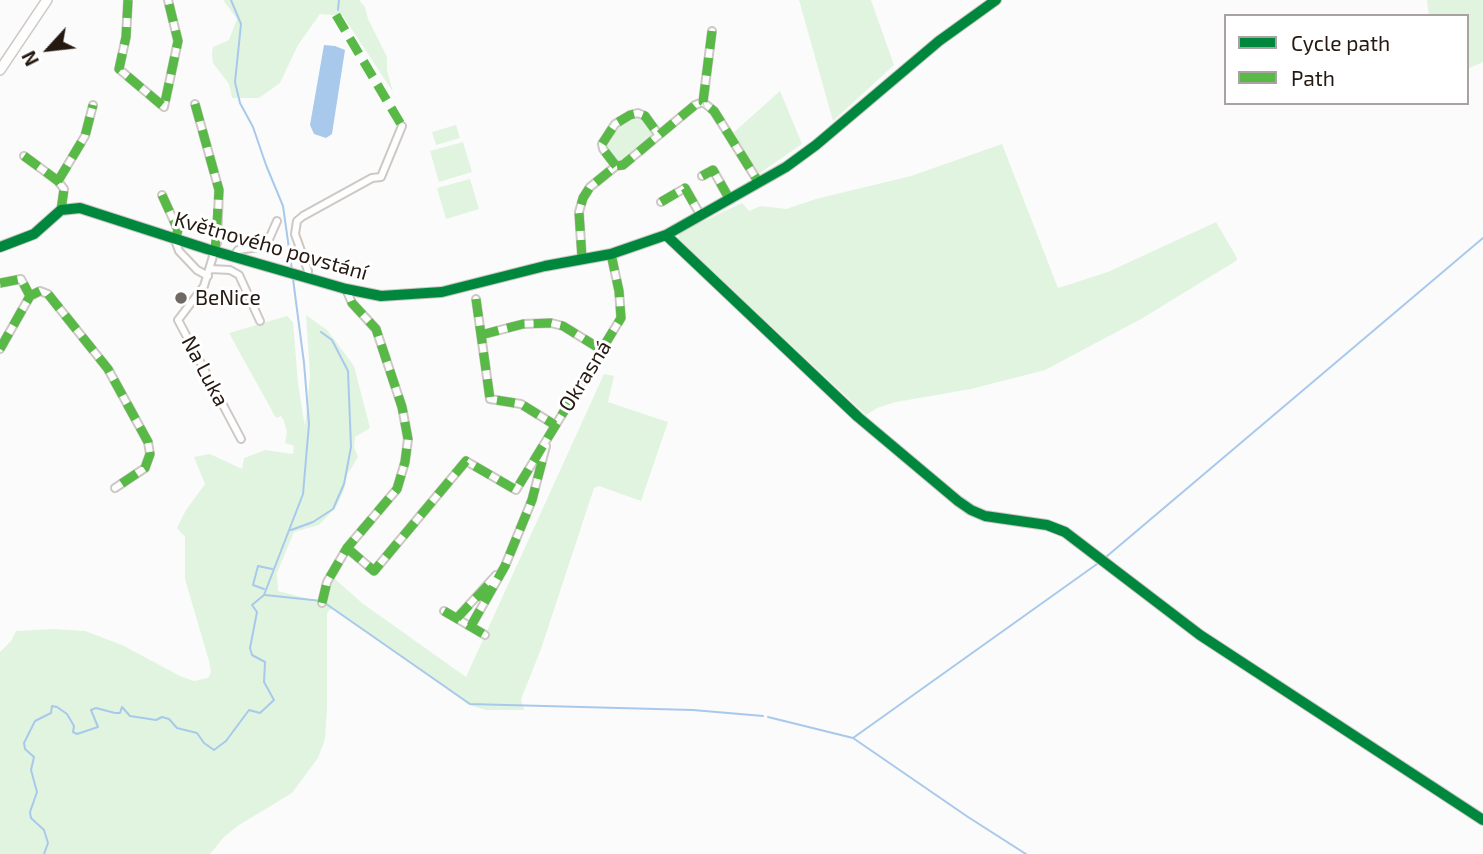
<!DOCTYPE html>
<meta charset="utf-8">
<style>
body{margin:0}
#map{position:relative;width:1483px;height:854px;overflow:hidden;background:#fbfbfb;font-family:"Exo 2",sans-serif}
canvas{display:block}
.legend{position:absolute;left:1224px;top:14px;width:245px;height:91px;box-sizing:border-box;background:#fff;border:2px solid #a8a3a0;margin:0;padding:9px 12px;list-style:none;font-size:21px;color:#251911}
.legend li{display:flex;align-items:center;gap:14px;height:35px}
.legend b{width:35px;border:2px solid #a8a3a0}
.north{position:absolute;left:14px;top:14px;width:70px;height:70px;-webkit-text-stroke:5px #fff;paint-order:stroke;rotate:243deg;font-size:19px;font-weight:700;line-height:28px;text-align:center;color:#251911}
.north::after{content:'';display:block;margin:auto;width:24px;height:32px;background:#251911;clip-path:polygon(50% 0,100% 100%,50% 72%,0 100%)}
</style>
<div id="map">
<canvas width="1483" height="854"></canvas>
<ul class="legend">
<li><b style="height:9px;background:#00873e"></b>Cycle path</li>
<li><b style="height:9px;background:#58b947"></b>Path</li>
</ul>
<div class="north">N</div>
</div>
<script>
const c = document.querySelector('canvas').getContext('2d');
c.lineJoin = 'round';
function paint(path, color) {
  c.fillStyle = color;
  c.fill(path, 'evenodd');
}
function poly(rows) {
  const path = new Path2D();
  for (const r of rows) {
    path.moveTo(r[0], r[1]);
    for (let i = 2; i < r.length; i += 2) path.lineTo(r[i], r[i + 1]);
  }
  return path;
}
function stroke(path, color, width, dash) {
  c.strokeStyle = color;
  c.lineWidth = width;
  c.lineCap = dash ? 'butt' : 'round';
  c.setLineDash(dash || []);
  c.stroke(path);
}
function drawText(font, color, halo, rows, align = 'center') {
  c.font = font + ' "Exo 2",sans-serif';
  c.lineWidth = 6;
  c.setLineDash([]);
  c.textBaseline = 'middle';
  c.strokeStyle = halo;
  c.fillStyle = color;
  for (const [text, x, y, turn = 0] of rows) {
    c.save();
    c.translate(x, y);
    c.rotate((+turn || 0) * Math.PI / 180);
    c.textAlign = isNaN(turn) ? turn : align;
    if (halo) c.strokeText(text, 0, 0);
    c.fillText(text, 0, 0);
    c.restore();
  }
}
const green = poly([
 [223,0,359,0,365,7,368,19,387,57,387,70,393,92,343,16,320,14,298,45,280,83,259,98,232,98,229,84,213,63,212,53,213,47,229,40,237,19],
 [799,0,871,0,894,65,833,121],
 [1427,0,1483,0,1483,62,1467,69,1467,16,1429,16],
 [780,91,802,144,757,175,732,134],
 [637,117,642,118,653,133,652,138,624,161,617,161,607,150,607,140,617,128],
 [456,125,460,138,436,145,432,132],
 [463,142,472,172,439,182,430,151],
 [1002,144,1058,288,1108,272,1216,222,1237,258,1236,261,1141,319,1045,370,971,389,896,402,877,408,866,415,678,239,680,232,742,203,749,211,761,206,786,209,816,199,911,176],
 [470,179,479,209,446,219,437,188],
 [306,315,327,330,354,366,370,428,355,437,354,447,358,457,347,475,344,490,336,507,319,525,294,532,277,573,278,591,317,601,325,600,334,578,362,603,466,677,604,374,614,376,608,402,668,422,641,501,599,486,594,488,541,649,521,699,524,710,486,710,469,705,333,609,329,610,327,614,327,709,325,739,318,758,292,793,239,825,224,837,210,854,0,854,0,652,11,641,16,631,53,629,85,631,122,645,180,676,194,681,208,678,211,672,209,661,185,579,185,537,177,528,186,510,205,484,194,457,210,454,242,469,244,458,265,450,293,454,294,446,285,443,287,432,284,421,281,416,276,418,229,333,287,316,293,322,298,383,305,427,310,375]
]);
const water = poly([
 [324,45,335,46,345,50,332,134,326,138,314,134,310,125]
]);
const stream = poly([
 [231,0,241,24,235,82,240,103,253,127,266,165,283,206,292,270],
 [338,10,339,0],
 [291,530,313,522,333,509,344,484,351,447,348,371,332,340,321,332],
 [1106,557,1483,238],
 [264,589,253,585,258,566,272,569],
 [265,595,322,601,470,704,693,710,763,716],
 [768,717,853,738,968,817,1026,854],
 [853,738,1097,564],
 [44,854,48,843,44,830,31,818,30,812,37,792,31,770,34,757,25,749,24,743,35,721,51,713,52,706,57,707,67,714,74,726,73,732,77,734,98,727,91,710,96,708,115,713,120,713,122,707,130,716,156,720,162,717,169,719,177,728,197,733,204,743,214,750,226,741,249,710,260,713,274,700,264,682,265,662,252,655,250,648,257,612,252,605,264,595,303,494,309,424,304,363,293,279]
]);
const street = poly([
 [128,0,126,37,119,69,164,107,178,41,168,0],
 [712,31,703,102,714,111,759,183],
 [195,104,219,190,217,243,204,286,178,320,241,439],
 [24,156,58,181,64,189,61,210],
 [616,166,603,149,602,144,615,124,630,115,638,113,645,116,658,134],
 [702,176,713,170,730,200],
 [58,181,85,136,93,105],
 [162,195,178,230,175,240,179,251,197,270,208,276],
 [661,202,685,188,701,216],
 [233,257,238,250,266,246,277,221],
 [582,258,579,212,583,198,590,187,616,166,623,165,695,105,703,102],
 [211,269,230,270,239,275,260,321],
 [307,277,308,271,295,234,297,221,303,216,372,178,381,177,402,126],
 [0,283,21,279,30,296],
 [476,299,490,399,521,404,555,425],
 [481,335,523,324,551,323,563,326,602,350],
 [0,349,30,296,40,291,48,294,108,369,148,442,150,454,145,468,115,488],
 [347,548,374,571,466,461,516,490,621,318,619,291,611,254],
 [322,603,327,582,347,548,397,489,405,462,408,439,402,407,376,329,352,303,346,289],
 [444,611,485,635],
 [457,618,496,575],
 [471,626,505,566,532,500,546,446]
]);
const secondary = poly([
 [0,70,47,0],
 [666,235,858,417,958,501,971,510,985,516,1047,525,1065,532,1200,635,1483,820],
 [0,247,34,234,61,210,80,208,207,249,346,289,381,296,442,292,545,266,611,254,666,235,786,167,816,145,939,41,996,0]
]);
const quiet = poly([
 [128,0,126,37,119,69,164,107,178,41,168,0],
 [336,15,402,126],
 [712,31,703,102,714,111,759,183],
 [195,104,219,190,215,252],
 [24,156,58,181,64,189,61,210],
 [616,166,603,149,602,144,615,124,630,115,638,113,645,116,658,134],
 [702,176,713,170,730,200],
 [58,181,85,136,93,105],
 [162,195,178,230,175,240],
 [661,202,685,188,701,216],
 [582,258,579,212,583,198,590,187,616,166,623,165,695,105,703,102],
 [0,283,21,279,30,296],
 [476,299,490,399,521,404,555,425],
 [481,335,523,324,551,323,563,326,602,350],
 [0,349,30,296,40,291,48,294,108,369,148,442,150,454,145,468,115,488],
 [347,548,374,571,466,461,516,490,621,318,619,291,611,254],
 [322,603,327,582,347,548,397,489,405,462,408,439,402,407,376,329,352,303,346,289],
 [444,611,485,635],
 [457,618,491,582],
 [471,626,505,566,532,500,544,454]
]);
const cycleway = poly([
 [666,235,858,417,958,501,971,510,985,516,1047,525,1065,532,1200,635,1483,820],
 [0,247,34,234,61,210,80,208,207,249,346,289,381,296,442,292,545,266,611,254,666,235,786,167,816,145,939,41,996,0]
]);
const markers = [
 [181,298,7,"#706863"]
];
const streetNames = [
 ["Květnového povstání",271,246,16],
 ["Na Luka",205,371,62],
 ["Okrasná",585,376,-58]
];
const poiNames = [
 ["BeNice",195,298]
];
paint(green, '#e1f4e0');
paint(water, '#a8c9eb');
stroke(stream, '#a8c9eb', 2);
stroke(street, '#cec8c5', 10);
stroke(secondary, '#cec8c5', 12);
stroke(street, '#fefefe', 6);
stroke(secondary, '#fefefe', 9);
stroke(quiet, '#58b947', 9, [18, 9]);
stroke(cycleway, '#00873e', 10);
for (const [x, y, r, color] of markers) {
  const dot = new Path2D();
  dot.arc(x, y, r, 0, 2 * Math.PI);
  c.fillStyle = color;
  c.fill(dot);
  stroke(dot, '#fff', 2.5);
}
drawText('21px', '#251911', '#fff', streetNames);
drawText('21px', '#251911', '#fff', poiNames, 'left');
</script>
